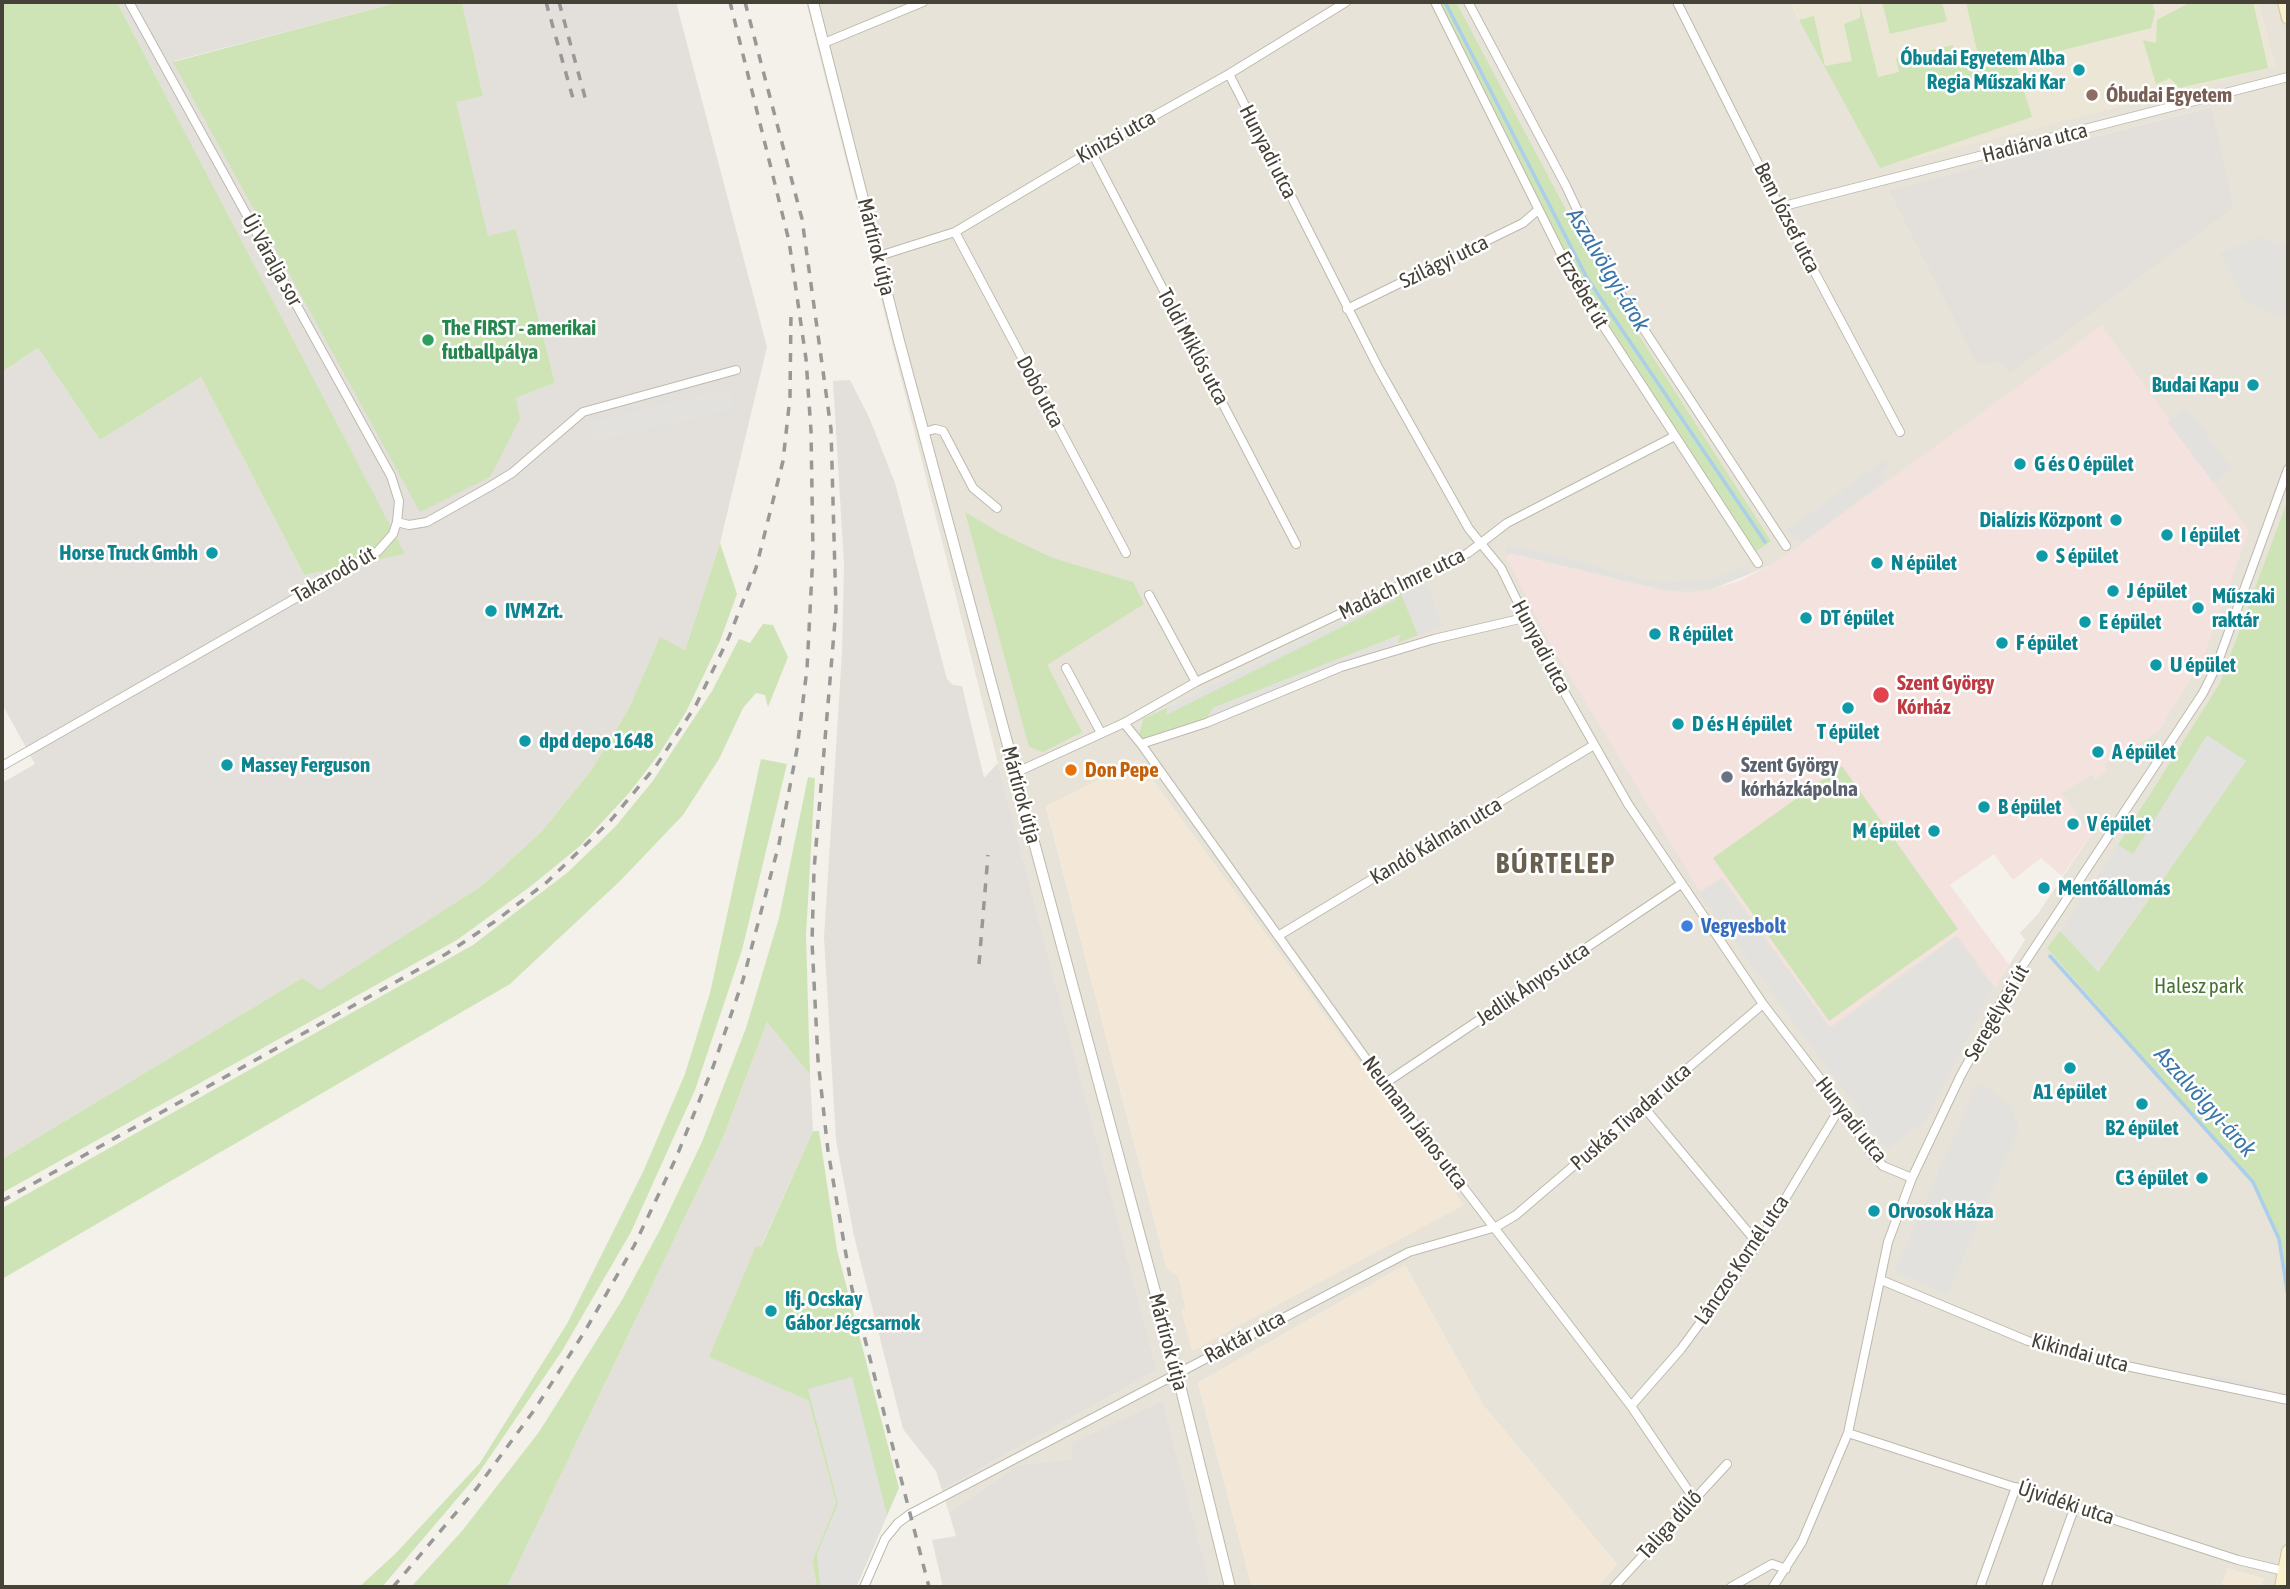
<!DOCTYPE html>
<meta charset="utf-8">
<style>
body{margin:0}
#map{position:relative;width:2290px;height:1589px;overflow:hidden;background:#f3f1ea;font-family:"Asap Condensed",sans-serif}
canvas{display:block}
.frame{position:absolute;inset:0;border:4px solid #474238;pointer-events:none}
</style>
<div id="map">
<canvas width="2290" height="1589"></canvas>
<div class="frame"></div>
</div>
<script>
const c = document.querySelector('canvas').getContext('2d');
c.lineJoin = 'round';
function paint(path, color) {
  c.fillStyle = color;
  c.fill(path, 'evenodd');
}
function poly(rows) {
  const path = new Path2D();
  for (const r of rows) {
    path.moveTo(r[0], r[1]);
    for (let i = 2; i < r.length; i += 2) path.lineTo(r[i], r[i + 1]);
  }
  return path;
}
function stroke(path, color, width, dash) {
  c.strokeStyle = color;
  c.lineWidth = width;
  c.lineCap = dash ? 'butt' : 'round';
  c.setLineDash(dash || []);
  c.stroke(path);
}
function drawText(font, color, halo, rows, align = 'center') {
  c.font = font + ' "Asap Condensed",sans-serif';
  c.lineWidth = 5;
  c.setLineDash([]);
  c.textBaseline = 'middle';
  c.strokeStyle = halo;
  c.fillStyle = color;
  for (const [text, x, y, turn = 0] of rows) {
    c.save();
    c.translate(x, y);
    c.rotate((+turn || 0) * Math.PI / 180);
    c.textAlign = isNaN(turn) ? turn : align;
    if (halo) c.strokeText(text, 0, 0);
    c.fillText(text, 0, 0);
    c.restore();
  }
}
const residential = poly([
 [806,2,1790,2,1799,20,2275,66,2258,2,2288,2,2288,1587,1598,1587,1617,1564,1483,1405,1405,1265,1198,1383,1252,1587,1211,1587,1163,1401,1073,1459,1018,1465,949,1513,942,1490,1157,1370,998,763],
 [2210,107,2234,207,1889,191,1890,190],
 [1512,554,1659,590,1687,593,1711,590,1773,564,2159,731,2104,764,2096,779,2092,774,2061,793,2091,835,2037,915,2020,933,2025,940,1995,987,1957,934,1830,1026,1722,876,1506,558],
 [1138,760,1463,1204,1182,1310,1186,1309,1178,1275,1167,1269,1046,807]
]);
const commercial = poly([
 [1138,760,1464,1205,1192,1351,1181,1310,1186,1308,1178,1276,1167,1269,1046,806],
 [1405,1265,1483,1405,1617,1564,1598,1587,1252,1587,1198,1383],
 [2227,1568,2264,1578,2262,1587,2221,1587]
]);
const industrial = poly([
 [117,2,399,2,174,61,516,398,555,383,516,229,488,237,455,101,483,96,462,2,676,2,767,347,720,543,685,650,660,638,629,708,592,769,542,831,483,885,320,991,302,978,2,1159,2,783,35,764,2,704,2,372,38,348,100,440,201,377,304,575,404,554],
 [2211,107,2234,207,2010,373,2001,362,1977,364,1889,190],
 [850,380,869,417,895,483,947,679,953,685,962,686,984,778,998,763,1157,1370,942,1490,936,1471,903,1429,854,1236,836,1140,824,937,842,653,844,565,833,381],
 [767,1022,810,1075,813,1131,760,1248,757,1247,808,1400,836,1503,812,1561,817,1587,507,1587,723,1138],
 [1163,1401,1211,1587,943,1587,932,1540,956,1536,949,1513,1018,1465,1073,1459,1072,1443]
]);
const education = poly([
 [1790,2,2258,2,2275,67,1880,168]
]);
const medical = poly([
 [2102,325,2249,531,2203,659,2159,731,2104,764,2108,771,2096,779,2092,774,2062,793,2091,834,2062,876,2041,858,2013,880,1994,854,1950,885,2009,965,1995,987,1956,934,1830,1027,1722,877,1700,892,1553,649,1506,558,1512,554,1659,590,1687,593,1711,590,1739,581,1773,564]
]);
const green = poly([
 [2,2,117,2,405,554,304,575,201,377,100,440,38,348,2,372],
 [399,2,462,2,483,96,456,102,488,236,516,229,555,383,516,398,520,419,490,477,420,512,173,62],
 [1434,2,1456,2,1602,278,1771,541,1755,552,1583,294],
 [1882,2,1942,2,1947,21,1890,34],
 [1966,2,2152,2,2155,13,2151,28,2015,62,2032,117,1880,168,1799,20,1814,16,1825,66,1852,61,1844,24,1860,18,1860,4,1878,77,1899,72,1896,58,1953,45,1957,60,1978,55],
 [2191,2,2253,2,2268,68,2179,88,2170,78,2156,84,2143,40,2156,43,2157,20],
 [2288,499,2288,1308,2279,1239,2253,1182,2047,948,2060,931,2098,972,2246,761,2207,736,2133,855,2118,845,2220,683],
 [965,512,1002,534,1053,558,1133,582,1144,604,1047,665,1082,732,1043,752,1029,747],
 [720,543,737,594,720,641,686,712,659,754,629,793,580,846,531,886,457,940,2,1193,2,1159,302,978,320,990,483,885,542,831,592,769,629,708,660,637,685,650],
 [1400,591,1418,635,1398,643,1399,635,1213,708,1208,717,1187,733,1171,739,1154,744,1145,742,1139,736,1143,719,1167,708,1167,714,1394,600],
 [763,624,773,625,788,657,768,707,765,695,756,693,743,708,719,759,683,815,620,881,510,984,2,1279,2,1208,473,945,568,872,615,827,652,782,712,691,739,639,750,643],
 [761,759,787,764,742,950,695,1090,631,1232,562,1351,478,1474,382,1587,359,1587,395,1554,480,1463,568,1322,643,1172,685,1074,710,993],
 [1842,766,1958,929,1829,1021,1713,858],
 [808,777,815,778,806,935,810,1075,767,1022,723,1138,507,1587,411,1587,462,1531,539,1432,622,1300,661,1228,702,1142,746,1028,779,918],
 [813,1131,819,1131,837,1250,899,1488,856,1587,817,1587,812,1561,836,1503,808,1400,709,1357,756,1246,761,1247]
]);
const parking = poly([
 [2258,237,2288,246,2288,319,2245,302,2220,253],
 [728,389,733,409,595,441,590,422],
 [2187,408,2232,469,2214,483,2168,422],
 [1885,459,1890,466,1881,473,1885,480,1802,542,1797,536,1793,538,1788,530],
 [1507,546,1551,554,1657,583,1709,580,1747,566,1750,574,1711,588,1668,590,1506,552],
 [1427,585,1442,625,1418,635,1400,591,1395,600,1166,715,1167,708,1400,591],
 [1400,635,1398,643,1208,717,1213,708],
 [2207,735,2246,761,2097,971,2061,931,2118,845,2133,854],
 [1721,879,1831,1029,1956,937,1993,988,1926,1120,1887,1149,1700,894],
 [1978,1082,2010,1105,2019,1128,1947,1295,1895,1271],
 [2210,1375,2268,1387,2266,1398,2208,1386],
 [852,1377,887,1515,856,1587,827,1587,820,1585,817,1553,838,1504,808,1389]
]);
const stream = poly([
 [1445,2,1587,278,1765,542],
 [2050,956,2253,1182,2279,1239,2288,1296]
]);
const minor = poly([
 [1435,2,1576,284,1758,563],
 [1468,2,1566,186,1607,273,1786,546],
 [1677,2,1780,207,1900,432],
 [824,43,923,2],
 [1229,74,1379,369,1469,529,1501,568,1545,658,1628,804,1763,1004,1841,1106,1872,1154,1883,1166,1912,1178],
 [1091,151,1296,544],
 [1780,207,2288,77],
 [955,232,1126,553],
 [879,256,955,232,1091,151,1229,74,1346,2],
 [1347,309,1523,223,1538,210],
 [924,432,935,429,943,431,973,488,997,508],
 [397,522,409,525,427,522,489,487,512,473,583,412,736,370],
 [1149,595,1196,682],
 [1066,668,1101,733],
 [1124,723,1141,744,1206,723,1341,667,1434,639,1524,618],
 [1141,744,1384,1084,1631,1406,1694,1499],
 [2,766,378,551,393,534,397,522,399,501,391,476,129,2],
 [1015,773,1124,723,1196,682,1468,553,1507,523,1675,436],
 [1278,936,1594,745],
 [1384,1084,1681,884],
 [1643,1106,1758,1244],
 [1881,1280,2028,1341,2098,1360,2288,1400],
 [1631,1406,1681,1349,1758,1244,1841,1106],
 [1848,1433,2238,1560,2284,1571],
 [864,1587,885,1539,898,1523,910,1514,1409,1252,1496,1227,1516,1215,1763,1004],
 [1614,1587,1727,1464],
 [1731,1587,1772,1564,1786,1569],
 [1773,1587,1802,1542,1848,1433,1888,1242,1912,1178,1961,1075,2014,979,2203,693,2216,667,2288,469],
 [1980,1587,2016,1487],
 [2046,1587,2075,1506]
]);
const tertiary = poly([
 [813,2,899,341,1177,1373,1230,1587]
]);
const secondary = poly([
 [2284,2,2288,18],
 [2281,1587,2288,1551]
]);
const rail = poly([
 [546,2,574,102],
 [559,2,586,101],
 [745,2,802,219,831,429,836,609,814,870,812,942,818,1060,828,1151,852,1289,929,1587],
 [979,964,988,855],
 [2,1201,446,954,494,922,547,882,611,820,656,766,696,705,729,637,756,568,783,461,790,397,791,312],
 [393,1587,477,1488,535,1409,585,1331,634,1246,676,1158,713,1067,743,980,779,844,797,749,807,669,813,553,811,431,806,359,789,241,730,2]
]);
const markers = [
 [2079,70,7,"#0f9aa8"],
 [2092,95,7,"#8d6e63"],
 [428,340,7,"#2e9e5b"],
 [2253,385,7,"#0f9aa8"],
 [2020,464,7,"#0f9aa8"],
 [2116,520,7,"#0f9aa8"],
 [2167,535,7,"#0f9aa8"],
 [212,553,7,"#0f9aa8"],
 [2042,556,7,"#0f9aa8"],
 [1877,563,7,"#0f9aa8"],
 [2113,591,7,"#0f9aa8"],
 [2198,608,7,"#0f9aa8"],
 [491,611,7,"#0f9aa8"],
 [1806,618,7,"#0f9aa8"],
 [2085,622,7,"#0f9aa8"],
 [1655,634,7,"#0f9aa8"],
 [2002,643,7,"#0f9aa8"],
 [2156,665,7,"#0f9aa8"],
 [1881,695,9,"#e0444e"],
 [1848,708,7,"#0f9aa8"],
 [1678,724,7,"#0f9aa8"],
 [525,741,7,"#0f9aa8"],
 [2098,752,7,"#0f9aa8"],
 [227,765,7,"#0f9aa8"],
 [1071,770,7,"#e8710a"],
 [1727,777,7,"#6b7280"],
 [1984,807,7,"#0f9aa8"],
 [2073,824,7,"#0f9aa8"],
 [1934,831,7,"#0f9aa8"],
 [2044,888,7,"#0f9aa8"],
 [1687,926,7,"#3f7fe0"],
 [2070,1068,7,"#0f9aa8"],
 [2142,1104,7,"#0f9aa8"],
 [2202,1178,7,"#0f9aa8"],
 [1874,1211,7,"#0f9aa8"],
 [771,1311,7,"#0f9aa8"]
];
const cultureNames = [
 ["Óbudai Egyetem Alba",2065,58,"right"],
 ["Regia Műszaki Kar",2065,82,"right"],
 ["Budai Kapu",2239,385,"right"],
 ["G és O épület",2034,464],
 ["Dialízis Központ",2102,520,"right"],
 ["I épület",2181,535],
 ["Horse Truck Gmbh",198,553,"right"],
 ["S épület",2056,556],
 ["N épület",1891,563],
 ["J épület",2127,591],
 ["Műszaki",2212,596],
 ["raktár",2212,620],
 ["IVM Zrt.",505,611],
 ["DT épület",1820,618],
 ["E épület",2099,622],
 ["R épület",1669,634],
 ["F épület",2016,643],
 ["U épület",2170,665],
 ["D és H épület",1692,724],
 ["T épület",1848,732,"center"],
 ["dpd depo 1648",539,741],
 ["A épület",2112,752],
 ["Massey Ferguson",241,765],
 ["B épület",1998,807],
 ["V épület",2087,824],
 ["M épület",1920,831,"right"],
 ["Mentőállomás",2058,888],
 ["A1 épület",2070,1092,"center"],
 ["B2 épület",2142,1128,"center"],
 ["C3 épület",2188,1178,"right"],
 ["Orvosok Háza",1888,1211],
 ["Ifj. Ocskay",785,1299],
 ["Gábor Jégcsarnok",785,1323]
];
const educationNames = [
 ["Óbudai Egyetem",2106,95]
];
const streetNames = [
 ["Kinizsi utca",1116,137,-29],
 ["Hadiárva utca",2035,143,-14],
 ["Hunyadi utca",1268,152,63],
 ["Bem József utca",1787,218,63],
 ["Mártírok útja",876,247,76],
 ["Új Váralja sor",272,260,61],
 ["Szilágyi utca",1444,262,-26],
 ["Erzsébet út",1582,290,60],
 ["Toldi Miklós utca",1193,347,62],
 ["Dobó utca",1040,392,62],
 ["Takarodó út",334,575,-30],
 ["Madách Imre utca",1402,584,-26],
 ["Hunyadi utca",1541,647,62],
 ["Mártírok útja",1021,795,75],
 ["Kandó Kálmán utca",1436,841,-31],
 ["Jedlik Ányos utca",1533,984,-34],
 ["Seregélyesi út",1997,1013,-60],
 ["Puskás Tivadar utca",1631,1117,-41],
 ["Hunyadi utca",1851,1120,52],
 ["Neumann János utca",1415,1123,53],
 ["Lánczos Kornél utca",1742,1260,-56],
 ["Raktár utca",1245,1337,-28],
 ["Mártírok útja",1168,1342,75],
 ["Kikindai utca",2080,1353,15],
 ["Újvidéki utca",2066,1503,18],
 ["Taliga dűlő",1670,1525,-48]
];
const leisureNames = [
 ["The FIRST - amerikai",442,328],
 ["futballpálya",442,352]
];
const healthNames = [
 ["Szent György",1897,683],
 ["Kórház",1897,707]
];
const worshipNames = [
 ["Szent György",1741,765],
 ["kórházkápolna",1741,789]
];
const foodNames = [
 ["Don Pepe",1085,770]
];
const shopNames = [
 ["Vegyesbolt",1701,926]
];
const parkNames = [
 ["Halesz park",2199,986]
];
const waterNames = [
 ["Aszalvölgyi-árok",1608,270,59],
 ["Aszalvölgyi-árok",2205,1102,48]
];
const districtNames = [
 ["BÚRTELEP",1556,864]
];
paint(residential, '#e7e3d8');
paint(commercial, '#f3e8d7');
paint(industrial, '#e3e0db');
paint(education, '#ebe6d5');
paint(medical, '#f3e2de');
paint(green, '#cee4b6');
paint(parking, '#e2e1de');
stroke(stream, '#abceeb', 3.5);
stroke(minor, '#beb9ad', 10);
stroke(tertiary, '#beb9ad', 12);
stroke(secondary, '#cfc49d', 14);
stroke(minor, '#fff', 8);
stroke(tertiary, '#fff', 10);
stroke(secondary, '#faf1cd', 12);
stroke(rail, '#989898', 3.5, [9, 9]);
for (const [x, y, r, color] of markers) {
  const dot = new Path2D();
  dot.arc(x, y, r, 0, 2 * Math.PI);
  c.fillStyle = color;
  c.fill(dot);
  stroke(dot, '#fff', 2.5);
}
drawText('bold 21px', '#0d838f', '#fff', cultureNames, 'left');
drawText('bold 21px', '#785e54', '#fff', educationNames, 'left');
drawText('21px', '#474238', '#fff', streetNames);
drawText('bold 21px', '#27864d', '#fff', leisureNames, 'left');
drawText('bold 21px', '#be3a42', '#fff', healthNames, 'left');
drawText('bold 21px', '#5b616d', '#fff', worshipNames, 'left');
drawText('bold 21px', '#c56008', '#fff', foodNames, 'left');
drawText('bold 21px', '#366cbe', '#fff', shopNames, 'left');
drawText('21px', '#477430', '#fff', parkNames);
drawText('italic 23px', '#3a76aa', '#fff', waterNames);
c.letterSpacing = '2px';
drawText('bold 28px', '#696050', '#fff', districtNames);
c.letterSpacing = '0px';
</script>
